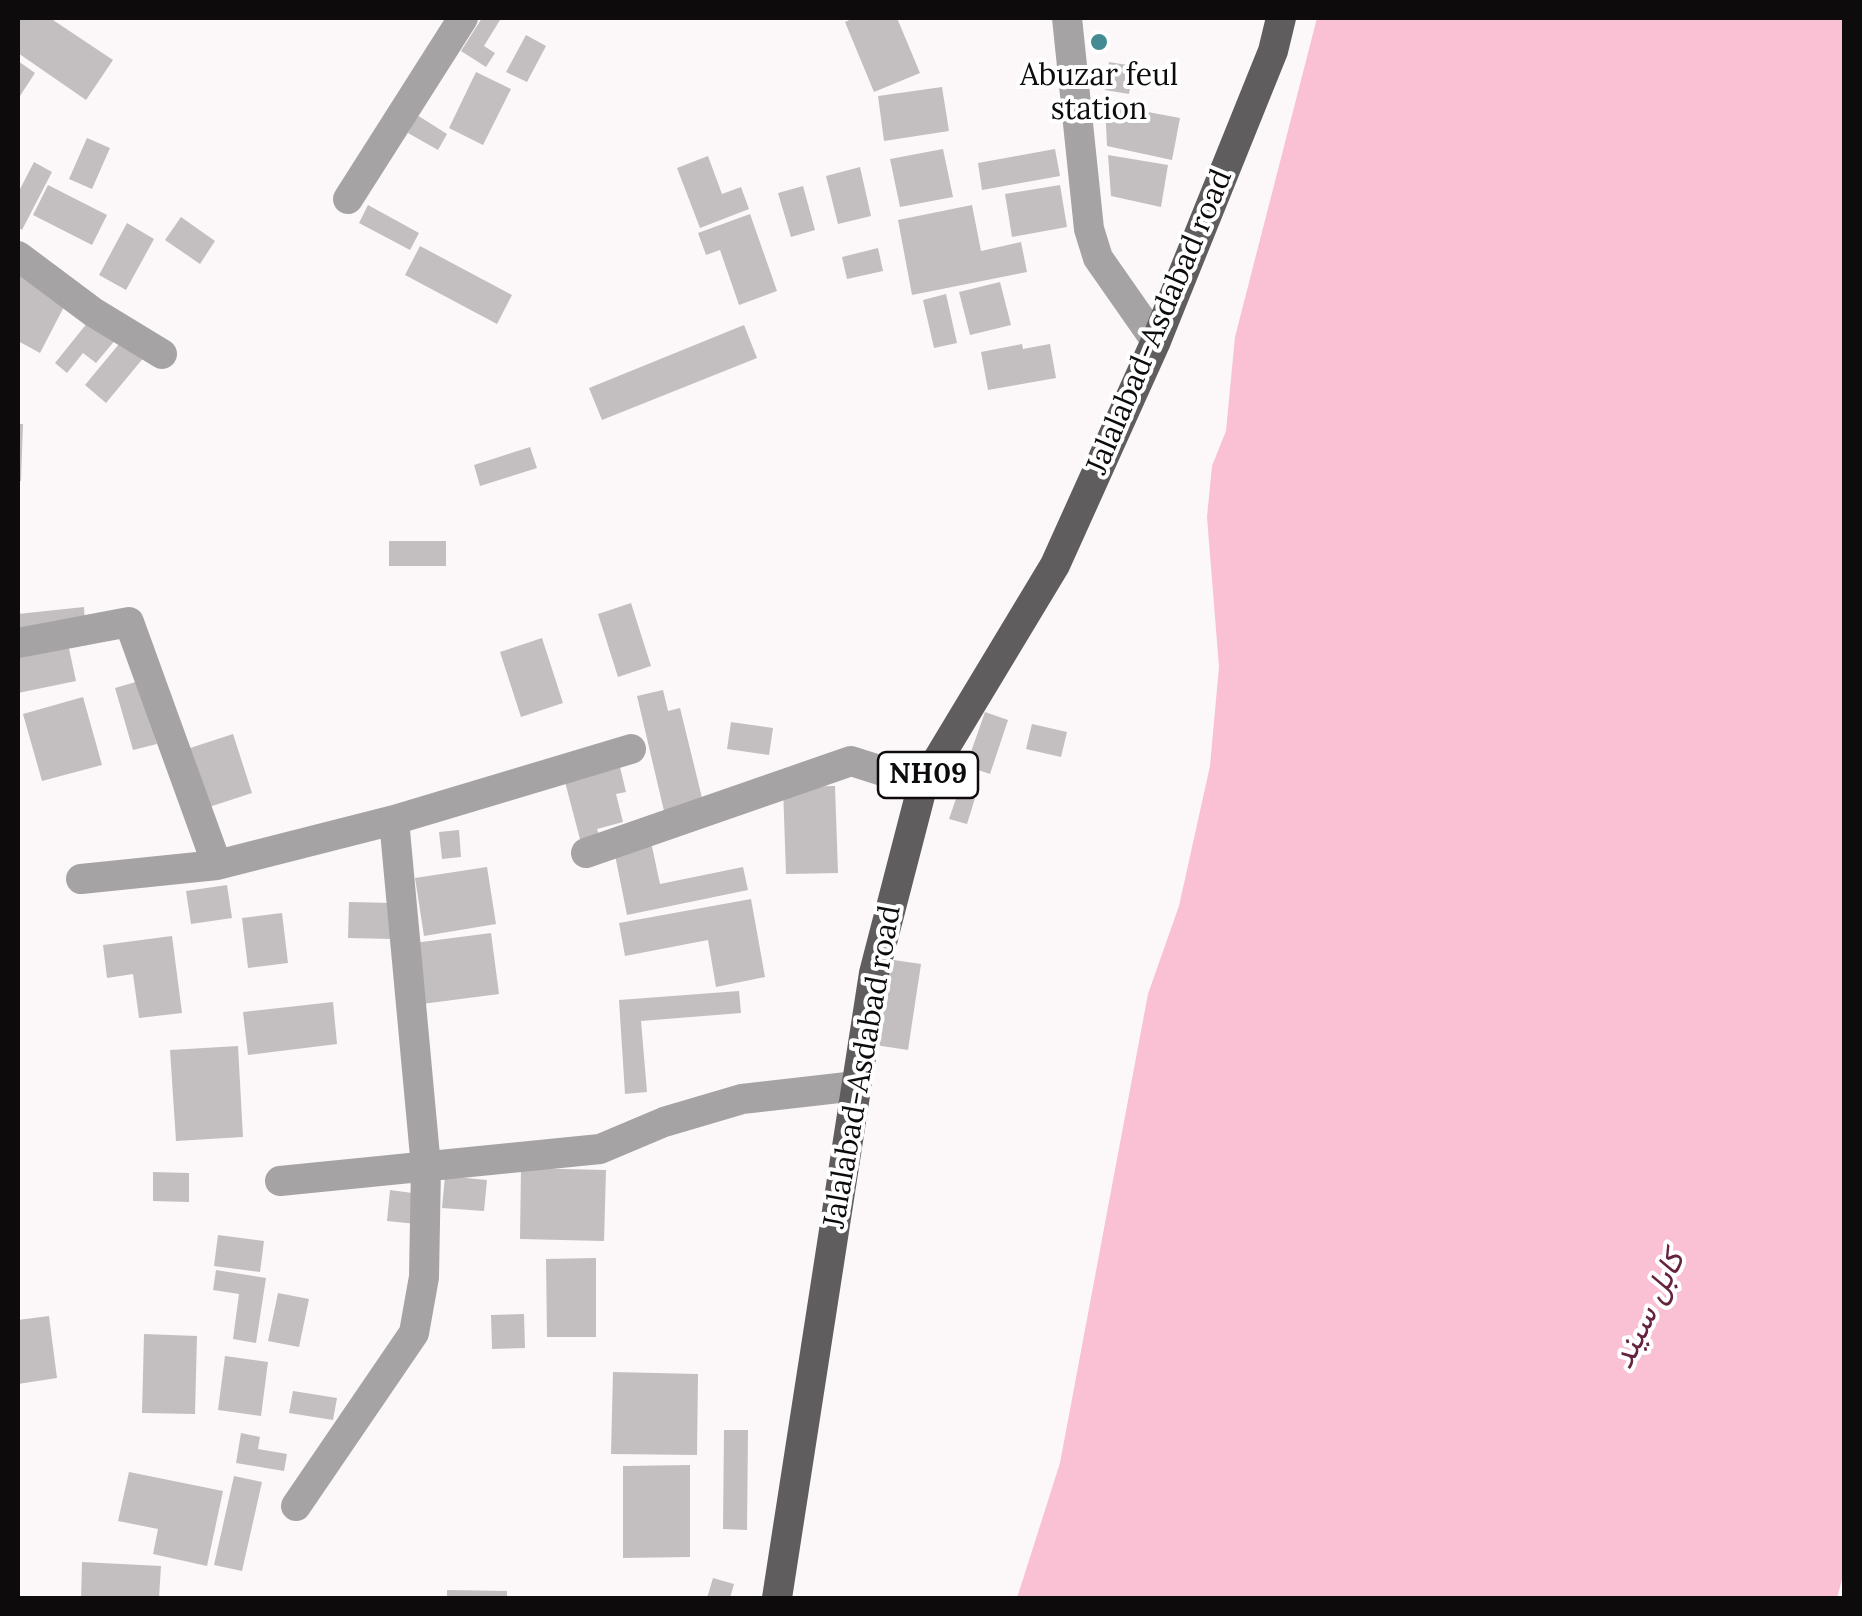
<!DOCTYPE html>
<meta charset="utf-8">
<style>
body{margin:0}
#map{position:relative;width:1862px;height:1616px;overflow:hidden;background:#fcf7f9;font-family:Lora,serif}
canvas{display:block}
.frame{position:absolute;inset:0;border:20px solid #0d0b0c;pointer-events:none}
</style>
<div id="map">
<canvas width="1862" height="1616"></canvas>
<div class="frame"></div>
</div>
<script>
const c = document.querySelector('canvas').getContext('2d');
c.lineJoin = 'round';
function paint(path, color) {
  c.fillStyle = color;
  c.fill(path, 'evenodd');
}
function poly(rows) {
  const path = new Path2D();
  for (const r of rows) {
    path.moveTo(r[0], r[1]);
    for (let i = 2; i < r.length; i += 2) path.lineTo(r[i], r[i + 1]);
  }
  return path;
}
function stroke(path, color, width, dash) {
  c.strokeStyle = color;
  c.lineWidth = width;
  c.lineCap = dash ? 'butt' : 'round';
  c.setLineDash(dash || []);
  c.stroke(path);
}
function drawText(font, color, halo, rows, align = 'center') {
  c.font = font + ' Lora,Vazirmatn,serif';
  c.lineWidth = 8;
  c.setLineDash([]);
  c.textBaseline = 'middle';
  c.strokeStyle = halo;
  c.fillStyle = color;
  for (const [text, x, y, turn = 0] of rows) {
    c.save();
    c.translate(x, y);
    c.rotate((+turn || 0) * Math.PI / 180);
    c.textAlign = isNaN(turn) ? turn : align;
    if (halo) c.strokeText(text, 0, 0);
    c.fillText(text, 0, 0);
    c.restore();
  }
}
const water = poly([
 [1317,18,1844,18,1844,1572,1837,1598,1017,1598,1060,1463,1148,994,1179,906,1210,766,1219,667,1207,517,1212,466,1226,431,1235,337]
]);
const building = poly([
 [18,18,50,18,113,60,86,100,18,53],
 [482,18,500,20,484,46,495,53,486,67,461,51],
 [854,18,897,18,920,73,874,92,845,22],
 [526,35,546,46,527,82,506,72],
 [18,61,35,73,18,99],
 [1109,62,1134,66,1129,94,1105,90],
 [476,72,511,89,483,145,449,128],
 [942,87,949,131,884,141,878,96],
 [1105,104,1180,118,1172,160,1107,146],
 [417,115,447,134,438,150,408,133],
 [87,138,110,148,92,189,69,179],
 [943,149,953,197,900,207,890,159],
 [1055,149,1060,176,982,190,978,163],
 [1108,155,1168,165,1161,207,1111,196],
 [708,156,722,194,741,187,749,209,700,228,677,168],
 [34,162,52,172,22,230,18,227,18,193],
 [860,167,871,216,838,224,826,176],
 [48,185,107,215,92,245,33,215],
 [1060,185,1067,227,1012,237,1005,194],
 [803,186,815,230,791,237,778,193],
 [368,205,419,233,410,250,359,223],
 [972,205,981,251,1021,242,1027,272,912,295,898,220],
 [750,214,777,291,739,305,720,250,706,255,698,233],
 [181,217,215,241,200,264,165,240],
 [127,223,154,239,126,290,99,275],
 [420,246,512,295,497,324,405,275],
 [878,248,883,271,847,279,842,257],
 [18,272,68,299,40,353,18,341],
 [1000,282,1011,325,970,335,959,292],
 [946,294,957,343,934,348,923,300],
 [92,317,117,338,96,363,83,353,67,373,55,363],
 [744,325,757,358,602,420,589,388],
 [124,338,145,356,106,403,85,385],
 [1022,344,1023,349,1050,344,1056,378,988,390,981,352],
 [18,424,23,424,21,481,18,481],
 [530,447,537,468,480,486,474,465],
 [389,541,446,541,446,566,389,566],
 [631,603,651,666,618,677,598,614],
 [84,607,85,624,18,631,18,614],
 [542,638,563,703,521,717,500,652],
 [67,639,76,681,18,693,18,650],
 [139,681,157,744,133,750,115,688],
 [663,690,668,711,680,708,703,802,664,811,637,696],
 [83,697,102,765,42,781,23,714],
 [985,712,1008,720,990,774,966,766],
 [731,722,773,728,769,755,727,749],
 [1032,724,1067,732,1061,757,1026,749],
 [233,734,252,793,200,810,181,751],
 [620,767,626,792,616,794,623,822,597,829,600,838,581,843,565,782],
 [835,786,838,873,786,874,783,787],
 [960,787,977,792,967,824,949,819],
 [459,830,461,857,442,859,439,832],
 [651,842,660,884,743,867,748,890,627,915,614,850],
 [487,867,496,924,424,936,415,878],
 [227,885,232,918,191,924,186,891],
 [751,899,765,977,716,987,708,940,625,956,619,923],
 [349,902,393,903,392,939,348,938],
 [282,913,288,963,248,968,242,918],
 [491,933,499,994,422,1004,414,943],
 [172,936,182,1013,139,1018,133,974,107,978,103,945],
 [887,959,921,964,908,1050,875,1045],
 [739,991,741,1013,641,1021,647,1092,625,1094,619,1000],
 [333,1002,337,1044,248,1055,243,1012],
 [238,1046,243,1137,176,1141,170,1050],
 [521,1168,606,1170,604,1241,520,1239],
 [153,1172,189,1173,189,1202,153,1201],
 [445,1176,487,1180,484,1211,442,1208],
 [390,1190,420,1194,416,1224,387,1221],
 [218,1235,264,1241,260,1272,214,1266],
 [596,1258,596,1337,547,1337,546,1259],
 [216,1270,266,1278,256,1343,233,1339,239,1294,213,1290],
 [278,1293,309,1299,299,1347,268,1341],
 [524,1314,525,1348,492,1349,491,1315],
 [49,1316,57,1378,18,1384,18,1320],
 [144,1334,197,1336,195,1414,142,1413],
 [225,1356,268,1362,261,1416,218,1410],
 [613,1372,698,1374,697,1455,611,1454],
 [293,1391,337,1398,333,1420,289,1413],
 [724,1430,748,1430,747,1530,723,1529],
 [241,1433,260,1437,258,1449,287,1454,284,1471,236,1463],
 [690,1465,690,1557,623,1558,623,1466],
 [129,1472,223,1491,207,1566,153,1554,158,1529,118,1521],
 [234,1476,262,1482,242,1571,214,1565],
 [82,1562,161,1566,159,1598,81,1598],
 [713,1578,734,1584,730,1598,707,1598],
 [447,1590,507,1591,507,1598,447,1598]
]);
const minor = poly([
 [1067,18,1089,229,1098,258,1156,341],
 [348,199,463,18],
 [18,256,93,312,162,354],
 [18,643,129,622,217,865],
 [394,820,631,749],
 [586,853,851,761,923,784],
 [81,879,217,865,394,820,426,1167,424,1277,414,1333,296,1506],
 [280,1181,600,1149,664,1122,742,1099,856,1086]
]);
const major = poly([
 [777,1598,874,973,923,784,1055,565,1156,341,1273,51,1281,18]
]);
const markers = [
 [1099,42,10,"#448b94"]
];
const shields = [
 [928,775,100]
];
const shieldNames = [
 ["NH09",928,775]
];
const poiNames = [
 ["Abuzar feul",1099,76],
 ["station",1099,110]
];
const streetNames = [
 ["Jalalabad-Asdabad road",1160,322,-67],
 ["Jalalabad-Asdabad road",863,1067,-80]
];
const waterNames = [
 ["کابل سيند",1649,1310,-64]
];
paint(water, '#fac0d3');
paint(building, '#c3bfc0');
stroke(minor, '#a5a3a4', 30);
stroke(major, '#605d5e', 30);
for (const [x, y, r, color] of markers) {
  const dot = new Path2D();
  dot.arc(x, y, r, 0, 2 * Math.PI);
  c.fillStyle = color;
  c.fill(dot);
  stroke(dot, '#fff', 4);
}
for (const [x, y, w] of shields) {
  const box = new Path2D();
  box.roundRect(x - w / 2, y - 23, w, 46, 8);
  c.fillStyle = '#fff';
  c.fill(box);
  stroke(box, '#0d0b0c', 2.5);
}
drawText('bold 28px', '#0d0b0c', null, shieldNames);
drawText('30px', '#0d0b0c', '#fff', poiNames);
drawText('30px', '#0d0b0c', '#fff', streetNames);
drawText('italic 32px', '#65233f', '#fff', waterNames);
</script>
